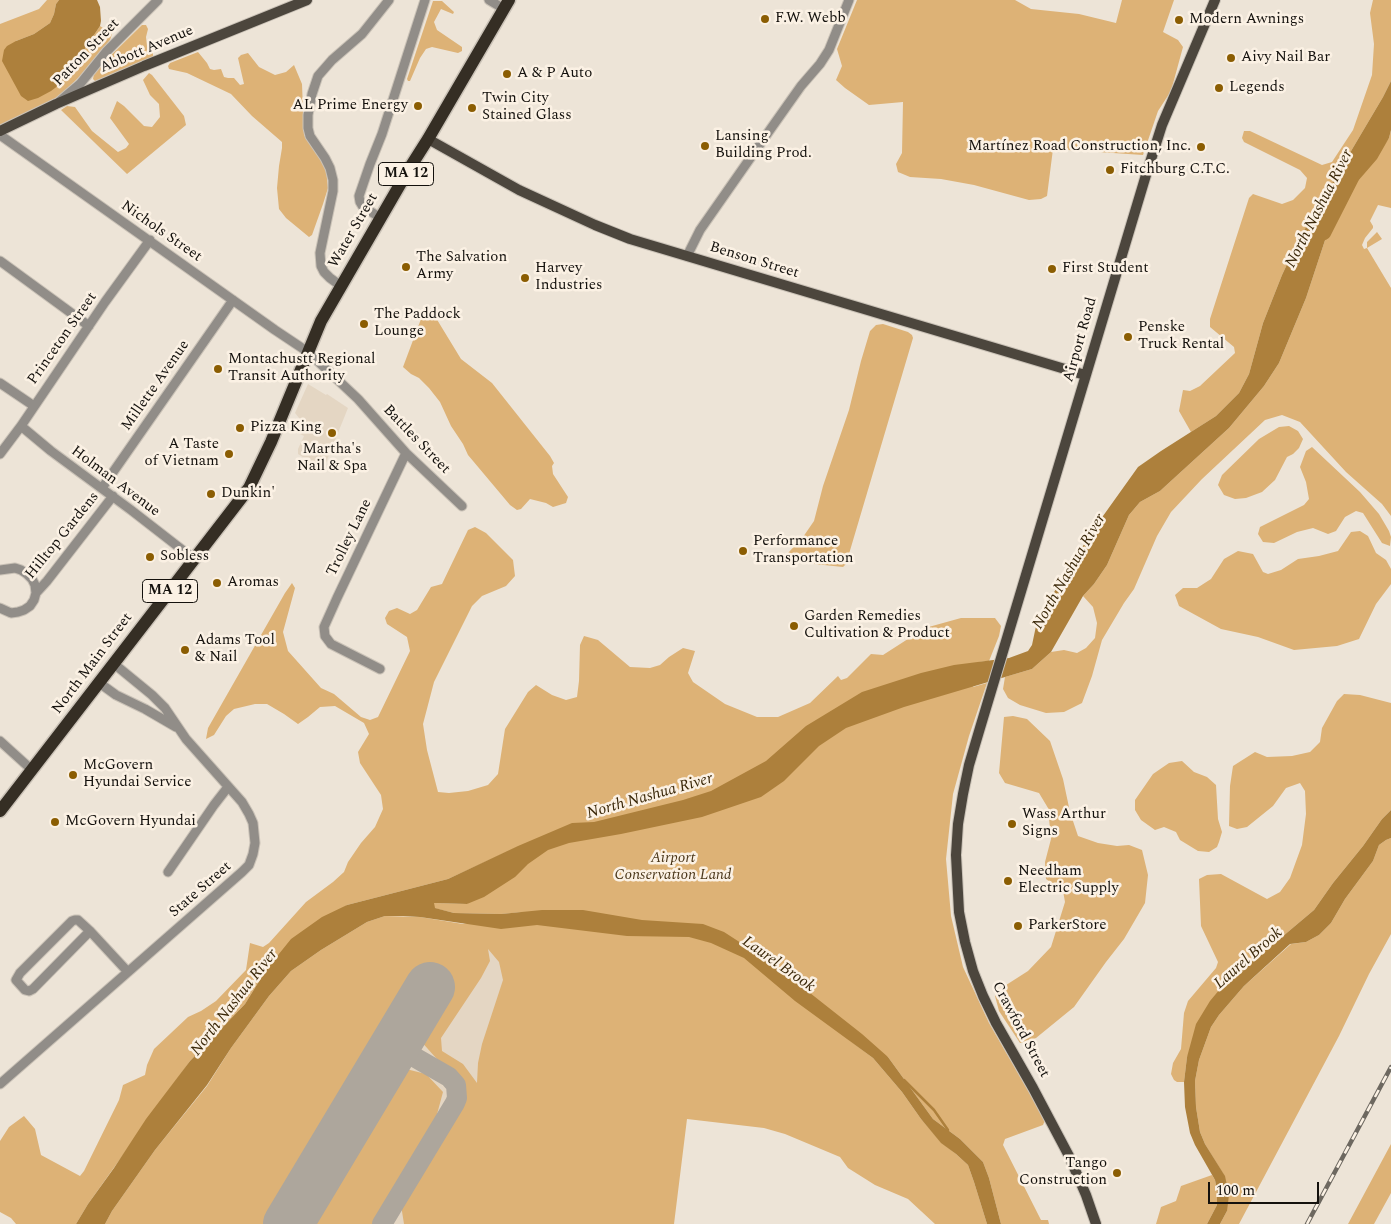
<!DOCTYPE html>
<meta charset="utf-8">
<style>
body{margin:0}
#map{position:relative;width:1391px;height:1224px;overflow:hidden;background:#ede4d7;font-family:Spectral,serif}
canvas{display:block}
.scale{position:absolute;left:1208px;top:1182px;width:111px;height:22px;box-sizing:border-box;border:2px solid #14110d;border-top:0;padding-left:6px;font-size:15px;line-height:18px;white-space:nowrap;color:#14110d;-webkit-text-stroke:4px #fbf1e4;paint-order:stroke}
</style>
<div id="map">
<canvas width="1391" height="1224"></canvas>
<div class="scale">100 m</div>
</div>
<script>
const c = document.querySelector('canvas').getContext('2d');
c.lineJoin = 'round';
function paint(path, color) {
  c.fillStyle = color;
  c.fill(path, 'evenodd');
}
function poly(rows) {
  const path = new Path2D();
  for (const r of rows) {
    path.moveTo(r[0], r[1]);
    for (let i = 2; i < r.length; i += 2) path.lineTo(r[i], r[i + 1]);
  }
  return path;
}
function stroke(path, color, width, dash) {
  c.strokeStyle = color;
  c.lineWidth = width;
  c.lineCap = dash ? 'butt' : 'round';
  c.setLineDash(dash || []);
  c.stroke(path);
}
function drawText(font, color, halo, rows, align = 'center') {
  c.font = font + ' Spectral,serif';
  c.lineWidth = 5;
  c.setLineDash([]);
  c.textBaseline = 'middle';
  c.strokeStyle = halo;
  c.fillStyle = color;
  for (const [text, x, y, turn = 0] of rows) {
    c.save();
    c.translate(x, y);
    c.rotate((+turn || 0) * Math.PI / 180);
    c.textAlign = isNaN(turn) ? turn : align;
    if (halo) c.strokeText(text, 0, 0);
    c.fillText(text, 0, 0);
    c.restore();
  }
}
const built = poly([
 [308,384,326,395,327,394,348,408,323,470,298,454,298,449,304,436,300,434,304,424,295,413],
 [514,932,513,989,431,1203,422,1224,133,1224,271,1044]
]);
const green = poly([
 [47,0,59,0,56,4,54,14,50,23,34,34,16,41,80,64,84,50,100,26,112,34,110,40,80,76,60,96,46,104,2,126,0,125,0,24,39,9],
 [857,0,1015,0,1031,9,1079,14,1116,23,1122,0,1174,0,1163,32,1178,40,1183,47,1171,91,1158,111,1143,155,1053,149,1047,196,1041,199,1029,200,974,185,941,179,910,177,898,172,896,164,902,153,903,102,869,105,845,88,836,80,842,66,837,49],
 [1373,0,1391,0,1391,81,1383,97,1299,239,1282,275,1263,323,1249,374,1239,393,1216,416,1191,432,1179,411,1183,390,1190,391,1200,386,1235,353,1234,347,1210,327,1210,319,1249,198,1253,194,1282,204,1293,200,1305,188,1307,178,1300,170,1244,142,1242,138,1244,131,1250,131,1322,165,1332,162,1353,130,1372,75,1374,44,1370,13],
 [433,1,442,1,454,12,453,14,441,9,434,22,437,30,462,47,462,51,458,53,432,47,426,49,420,58,410,81,408,81,407,79],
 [142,25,146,25,148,29,146,37,147,46,153,53,153,58,97,81,95,81,93,79,94,74,98,68],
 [198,52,207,63,210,69,214,70,221,69,224,77,228,78,234,78,240,85,244,84,238,58,241,55,248,53,259,67,275,75,286,72,294,65,302,84,304,135,326,166,327,179,328,188,323,204,312,235,309,237,286,218,279,209,277,188,279,166,282,148,282,142,252,116,231,94,187,73,169,69,168,66,170,63],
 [149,73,152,75,184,116,186,125,127,174,61,110,67,106,75,107,92,131,118,152,126,148,129,144,110,118,117,101,124,106,144,126,152,127,160,117,159,104,150,95,143,80],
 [1391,130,1391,208,1378,205,1370,221,1373,226,1373,228,1365,238,1362,245,1364,249,1367,248,1367,242,1377,232,1382,239,1367,248,1391,288,1391,516,1382,504,1346,472,1300,422,1282,415,1265,420,1202,479,1171,512,1157,536,1134,589,1124,603,1102,640,1092,676,1082,703,1064,712,1046,713,1020,705,1008,698,1003,689,1005,677,1032,669,1051,652,1064,650,1077,653,1086,648,1095,638,1097,623,1093,607,1083,596,1094,584,1107,565,1129,515,1140,502,1160,491,1229,428,1264,386,1279,363,1306,298,1332,219,1333,211,1343,191,1358,181,1389,138],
 [424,311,427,311,436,318,461,359,492,383,550,456,554,463,552,466,553,474,568,497,566,503,553,507,546,503,530,499,521,509,517,510,510,505,468,455,463,444,451,426,440,402,429,388,419,378,411,374,403,367],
 [883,324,908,332,912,335,913,338,846,564,843,567,786,561,788,553,803,537,814,521,823,486,849,410,861,361,870,331,876,325],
 [1289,426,1298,431,1303,439,1299,448,1293,454,1287,457,1275,480,1262,492,1246,498,1235,499,1224,495,1218,485,1222,475,1259,439,1279,427],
 [1312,447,1360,492,1379,514,1389,531,1391,537,1390,546,1382,543,1363,513,1356,511,1345,517,1336,531,1328,534,1313,528,1297,532,1274,543,1263,542,1258,534,1260,527,1304,505,1309,499,1306,482,1300,467,1306,451],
 [475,527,486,533,513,560,515,576,506,586,482,596,472,606,434,682,423,724,427,750,438,792,449,793,468,791,488,785,498,774,505,729,528,692,536,685,552,695,566,700,577,697,579,681,580,645,584,636,598,640,630,667,650,668,660,665,669,657,683,648,695,651,688,673,693,682,725,704,757,717,778,717,810,703,838,676,841,680,847,678,871,654,883,655,925,628,961,618,995,618,1001,626,999,636,989,661,979,662,973,687,987,683,969,736,953,794,946,859,951,916,963,967,989,1023,1045,1120,1043,1125,1005,1139,1003,1145,1041,1220,1048,1220,1049,1224,1001,1224,989,1178,983,1162,960,1139,933,1119,888,1057,849,1040,873,1058,902,1092,921,1119,941,1142,956,1154,968,1165,974,1182,987,1224,935,1224,908,1199,875,1185,848,1168,840,1157,785,1134,764,1128,687,1119,674,1224,404,1224,401,1205,462,1105,465,1094,458,1077,436,1058,419,1039,445,994,416,978,268,1224,105,1224,112,1211,155,1150,207,1086,231,1048,269,996,291,971,321,950,367,922,385,916,420,917,463,924,523,912,501,914,454,913,434,908,434,903,467,904,522,845,448,879,347,905,266,970,245,1004,190,1061,88,1204,76,1224,16,1224,11,1218,0,1212,0,1141,9,1127,24,1116,35,1129,41,1155,80,1176,84,1171,119,1100,123,1085,145,1075,147,1065,154,1049,188,1017,201,1011,216,1001,246,970,250,943,263,947,269,943,306,902,333,882,344,872,348,862,361,843,375,827,383,809,381,795,360,763,358,752,369,734,364,723,335,706,320,707,308,717,298,724,284,714,267,704,255,704,234,709,226,716,214,735,206,739,208,728,285,593,292,583,295,588,283,632,288,651,321,688,334,694,361,717,370,720,378,717,410,651,407,637,387,624,385,618,389,611,397,608,410,614,417,610,431,587,442,584,468,530],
 [488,949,499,962,503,980,482,1044,478,1063,477,1083,463,1064,442,1051,441,1038,481,978,490,961],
 [1360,531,1368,536,1376,553,1386,560,1391,569,1391,584,1376,604,1359,639,1337,646,1294,650,1258,637,1221,629,1179,606,1175,595,1183,588,1197,588,1211,579,1224,559,1238,551,1253,554,1263,572,1268,574,1281,570,1298,559,1319,556,1338,551,1351,532],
 [1344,694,1360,695,1391,703,1391,810,1382,819,1363,846,1333,883,1314,910,1276,942,1230,977,1187,1057,1184,1082,1177,1082,1174,1080,1171,1074,1173,1063,1181,1049,1184,1013,1188,1001,1216,968,1218,962,1201,926,1199,879,1207,875,1221,874,1267,899,1280,892,1290,878,1302,845,1306,814,1305,791,1300,783,1286,788,1273,806,1247,827,1237,829,1229,826,1230,786,1233,766,1255,752,1267,757,1292,756,1310,752,1320,742,1322,728,1337,701],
 [1013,716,1027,719,1050,741,1063,779,1070,812,1078,836,1098,843,1117,846,1129,845,1142,850,1148,875,1145,903,1124,939,1106,962,1074,1007,1036,1038,1020,1043,999,1011,995,996,1003,987,1028,971,1051,947,1065,902,1063,891,1046,879,1045,862,1051,839,1048,808,1039,793,1005,783,999,773,1004,717],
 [1182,761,1194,772,1207,777,1216,785,1218,819,1222,832,1219,842,1217,847,1209,852,1198,851,1180,840,1176,832,1164,827,1155,830,1141,820,1135,810,1135,800,1153,774,1169,763],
 [1391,838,1391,934,1369,974,1339,1036,1239,1224,1220,1224,1227,1211,1224,1175,1205,1144,1200,1132,1196,1107,1195,1081,1199,1060,1211,1027,1219,1015,1244,986,1291,944,1306,942,1319,935,1331,923,1345,899,1373,861,1379,845,1386,840],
 [402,1068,426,1074,443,1092,436,1118,406,1173,375,1224,308,1224],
 [1391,1144,1391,1193,1374,1224,1348,1224],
 [1212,1175,1215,1180,1217,1190,1217,1205,1207,1224,1156,1224,1161,1207,1176,1201,1181,1186]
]);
const water = poly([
 [59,0,97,0,100,7,101,21,100,26,84,50,80,64,71,76,51,91,38,98,28,101,21,96,2,61,4,50,7,46,16,41,34,34,50,23,54,14,56,4],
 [1391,81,1391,130,1389,138,1377,159,1358,181,1343,191,1333,211,1332,219,1306,298,1279,363,1264,386,1229,428,1160,491,1140,502,1129,515,1107,565,1094,584,1083,596,1051,652,1032,669,904,707,846,728,819,746,784,781,761,797,702,817,621,834,569,843,548,850,528,864,515,877,484,897,467,904,434,903,435,908,454,913,501,914,542,910,583,910,642,920,703,924,724,932,772,963,862,1034,888,1057,933,1119,960,1139,983,1162,989,1178,1001,1224,987,1224,974,1182,968,1165,956,1154,941,1143,921,1119,902,1092,873,1058,795,1001,744,958,711,943,689,937,627,936,537,925,501,929,420,917,403,916,385,916,367,922,321,950,291,971,269,996,231,1048,207,1085,155,1150,112,1211,105,1224,76,1224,88,1204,114,1168,146,1119,190,1061,245,1004,266,970,291,939,322,917,347,905,448,879,518,846,572,823,594,822,683,800,711,791,766,761,806,726,862,692,921,673,954,665,1009,658,1028,651,1032,645,1036,626,1046,605,1093,530,1138,467,1161,451,1216,416,1239,393,1249,374,1263,323,1282,275,1299,239,1383,97],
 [1391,810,1391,838,1386,840,1379,845,1373,861,1345,899,1331,923,1319,935,1306,942,1290,944,1244,986,1219,1015,1211,1027,1199,1060,1195,1081,1196,1107,1200,1132,1205,1144,1225,1176,1229,1195,1227,1211,1220,1224,1207,1224,1217,1205,1217,1190,1215,1180,1195,1145,1190,1133,1185,1107,1184,1082,1187,1057,1196,1024,1210,1001,1230,977,1276,942,1314,910,1333,883,1363,846,1382,819]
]);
const stream = poly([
 [904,1080,934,1110,948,1130]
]);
const river = poly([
 [1324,233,1355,172]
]);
const taxiway = poly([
 [382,1224,455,1103,457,1098,456,1085,449,1077,395,1046]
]);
const runway = poly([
 [288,1224,430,987]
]);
const minor = poly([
 [489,0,504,9],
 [60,101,80,84,106,52,158,0],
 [0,135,275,330,308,352,358,399,406,453,462,506],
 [381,218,363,207,360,202,359,196,370,164,382,134,425,0],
 [687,256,700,230,772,127,801,86,820,64,829,50,849,0],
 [0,261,89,326],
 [341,286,330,278,324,272,321,266,320,253,333,191,333,180,330,168,325,158,310,136,308,128,308,115,312,94,318,76,332,60,362,34,389,0],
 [0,383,34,406],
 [21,426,51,451,131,510,194,559],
 [0,454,21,426,105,302,150,240],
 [102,488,233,300],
 [0,570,15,568,21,570,27,574,32,579,35,585,36,593,34,600,30,606,24,610,18,612,11,613,0,608],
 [36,593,47,581,113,496],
 [380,669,331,644,325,636,324,627,337,598,406,453],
 [98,682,116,695,145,709,176,727],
 [0,741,32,770],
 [168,872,214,805,228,787],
 [90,931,78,920,75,920,72,921,20,973,16,980,25,990,29,991,33,989,90,931,128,972],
 [0,1084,242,872,249,865,253,854,255,843,253,823,249,814,242,802,186,739,165,708,152,695,113,663]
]);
const major = poly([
 [0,131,56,104,144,66,307,0],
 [428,139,519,190,595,225,630,239,1085,375],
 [1096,1224,1086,1195,1069,1156,1033,1088,996,1023,983,996,973,971,965,942,959,912,956,855,958,824,963,794,969,765,980,728,1146,175,1162,125,1215,0]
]);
const highway = poly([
 [0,811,249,488,271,442,321,321,409,169,428,139,509,0]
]);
const rail = poly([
 [1307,1224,1391,1067]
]);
const markers = [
 [765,19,5,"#8b5d02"],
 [1179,20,5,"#8b5d02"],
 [1231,58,5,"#8b5d02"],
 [507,74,5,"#8b5d02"],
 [1219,88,5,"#8b5d02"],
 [418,106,5,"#8b5d02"],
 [472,108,5,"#8b5d02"],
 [705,146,5,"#8b5d02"],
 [1201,147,5,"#8b5d02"],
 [1110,170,5,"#8b5d02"],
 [406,267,5,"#8b5d02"],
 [1052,269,5,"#8b5d02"],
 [525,278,5,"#8b5d02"],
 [364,324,5,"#8b5d02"],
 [1128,337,5,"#8b5d02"],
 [218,369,5,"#8b5d02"],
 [240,428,5,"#8b5d02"],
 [332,433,5,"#8b5d02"],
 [229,454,5,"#8b5d02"],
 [211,494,5,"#8b5d02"],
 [743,551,5,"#8b5d02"],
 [150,557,5,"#8b5d02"],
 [217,583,5,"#8b5d02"],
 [794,626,5,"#8b5d02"],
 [185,650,5,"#8b5d02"],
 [73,775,5,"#8b5d02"],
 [55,822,5,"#8b5d02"],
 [1012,824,5,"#8b5d02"],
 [1008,881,5,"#8b5d02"],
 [1018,926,5,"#8b5d02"],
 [1117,1173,5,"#8b5d02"]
];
const shields = [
 [406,174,55],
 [170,591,55]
];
const shieldNames = [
 ["MA 12",406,174],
 ["MA 12",170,591]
];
const poiNames = [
 ["F.W. Webb",775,19],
 ["Modern Awnings",1189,20],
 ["Aivy Nail Bar",1241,58],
 ["A & P Auto",517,74],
 ["Legends",1229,88],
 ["Twin City",482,99],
 ["Stained Glass",482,116],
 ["AL Prime Energy",408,106,"right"],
 ["Lansing",715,137],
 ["Building Prod.",715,154],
 ["Martínez Road Construction, Inc.",1191,147,"right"],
 ["Fitchburg C.T.C.",1120,170],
 ["The Salvation",416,258],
 ["Army",416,275],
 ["Harvey",535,269],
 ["Industries",535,286],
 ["First Student",1062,269],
 ["The Paddock",374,315],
 ["Lounge",374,332],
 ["Penske",1138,328],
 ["Truck Rental",1138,345],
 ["Montachustt Regional",228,360],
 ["Transit Authority",228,377],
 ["Pizza King",250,428],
 ["A Taste",219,445,"right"],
 ["of Vietnam",219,462,"right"],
 ["Martha's",332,450,"center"],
 ["Nail & Spa",332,467,"center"],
 ["Dunkin'",221,494],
 ["Performance",753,542],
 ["Transportation",753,559],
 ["Sobless",160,557],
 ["Aromas",227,583],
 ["Garden Remedies",804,617],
 ["Cultivation & Product",804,634],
 ["Adams Tool",195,641],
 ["& Nail",195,658],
 ["McGovern",83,766],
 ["Hyundai Service",83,783],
 ["Wass Arthur",1022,815],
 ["Signs",1022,832],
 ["McGovern Hyundai",65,822],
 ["Needham",1018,872],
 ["Electric Supply",1018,889],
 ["ParkerStore",1028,926],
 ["Tango",1107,1164,"right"],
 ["Construction",1107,1181,"right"]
];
const streetNames = [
 ["Abbott Avenue",147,50,-23],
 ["Patton Street",87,53,-46],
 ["Water Street",354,231,-60],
 ["Nichols Street",161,232,35],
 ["Benson Street",754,261,17],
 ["Princeton Street",63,339,-55],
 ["Airport Road",1081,340,-74],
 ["Millette Avenue",156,386,-55],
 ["Battles Street",416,440,46],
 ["Holman Avenue",115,482,37],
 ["Hilltop Gardens",63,536,-51],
 ["Trolley Lane",350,538,-64],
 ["North Main Street",93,664,-53],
 ["State Street",201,890,-41],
 ["Crawford Street",1020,1030,62]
];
const parkNames = [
 ["Airport",673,859],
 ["Conservation Land",673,876]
];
const waterNames = [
 ["North Nashua River",1320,209,-63],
 ["North Nashua River",1070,572,-60],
 ["North Nashua River",650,797,-16],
 ["Laurel Brook",1249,959,-41],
 ["Laurel Brook",778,965,35],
 ["North Nashua River",235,1003,-52]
];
paint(built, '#e4d6c3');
paint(green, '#ddb276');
paint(water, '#ad803c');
stroke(stream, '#ad803c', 2.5);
stroke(river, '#ad803c', 14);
stroke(taxiway, '#ada69c', 20);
stroke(runway, '#ada69c', 50);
stroke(minor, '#cac2b7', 11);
stroke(major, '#cac2b7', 12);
stroke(highway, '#cac2b7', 15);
stroke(minor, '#918d88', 9);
stroke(major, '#4c463d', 10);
stroke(highway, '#352e24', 12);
stroke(rail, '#6d6860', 4.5);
stroke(rail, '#fbf1e4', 2.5, [8]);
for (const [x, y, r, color] of markers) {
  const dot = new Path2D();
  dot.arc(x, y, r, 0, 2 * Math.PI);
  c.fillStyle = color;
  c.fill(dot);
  stroke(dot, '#fbf1e4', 2);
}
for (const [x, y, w] of shields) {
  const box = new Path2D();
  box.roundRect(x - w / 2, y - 11.5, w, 23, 4);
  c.fillStyle = '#fbf1e4';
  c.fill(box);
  stroke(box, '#14110d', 1);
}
drawText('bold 14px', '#14110d', null, shieldNames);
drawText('15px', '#14110d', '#fbf1e4', poiNames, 'left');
drawText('15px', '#14110d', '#fbf1e4', streetNames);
drawText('italic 15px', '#4a3619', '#fbf1e4', parkNames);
drawText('italic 16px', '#3b2809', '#fbf1e4', waterNames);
</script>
